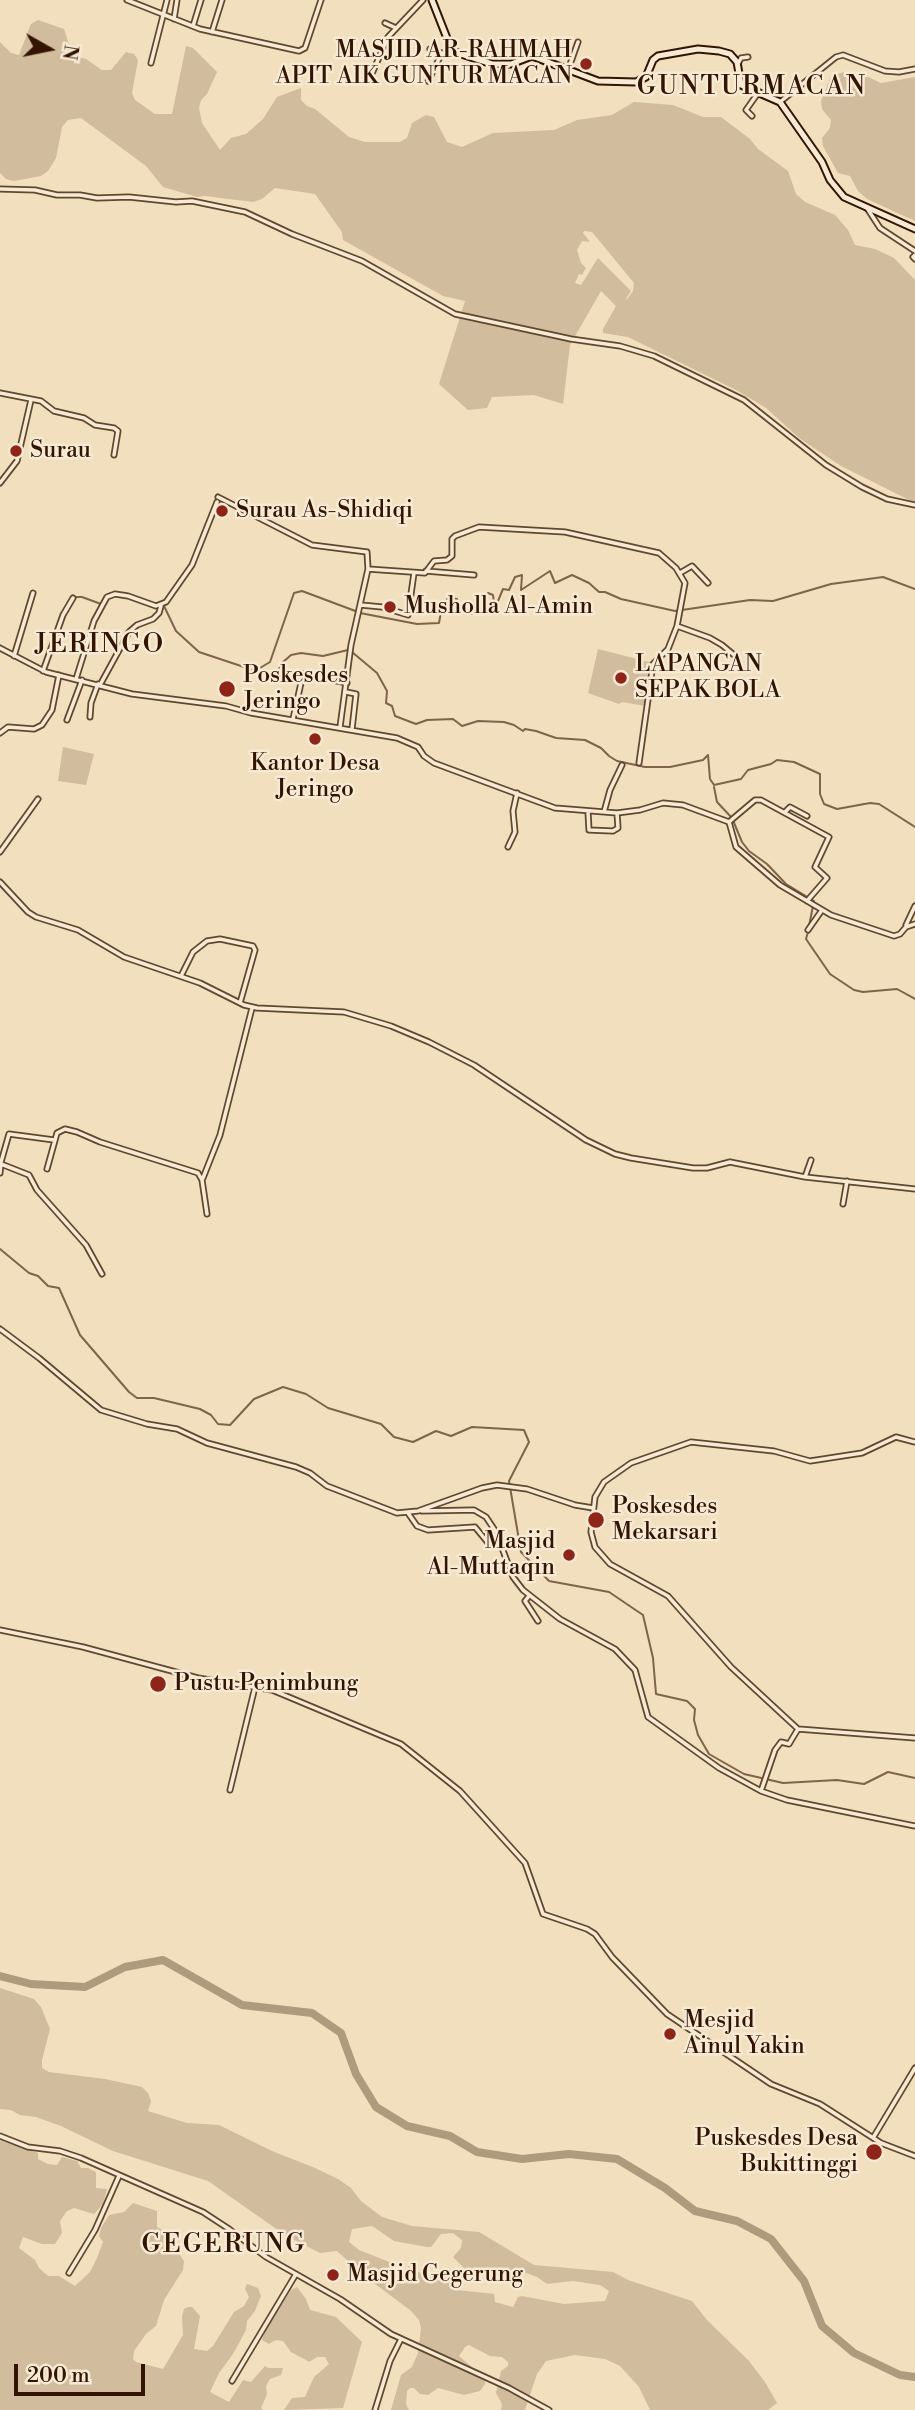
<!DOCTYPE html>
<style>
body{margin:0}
#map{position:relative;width:915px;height:2410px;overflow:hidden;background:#f1dfbd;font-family:"Libre Bodoni",serif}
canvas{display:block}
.north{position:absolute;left:14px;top:14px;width:70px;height:70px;-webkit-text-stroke:5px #f6ead4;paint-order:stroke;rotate:99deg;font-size:19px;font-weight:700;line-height:28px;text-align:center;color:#321400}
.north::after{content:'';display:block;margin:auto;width:24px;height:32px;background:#321400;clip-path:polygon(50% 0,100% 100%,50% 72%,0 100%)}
.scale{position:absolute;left:14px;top:2364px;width:131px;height:32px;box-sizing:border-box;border:4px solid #321400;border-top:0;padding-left:9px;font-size:21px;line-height:24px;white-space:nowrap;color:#321400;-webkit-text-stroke:5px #f6ead4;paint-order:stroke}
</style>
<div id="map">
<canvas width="915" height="2410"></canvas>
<div class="north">N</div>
<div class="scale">200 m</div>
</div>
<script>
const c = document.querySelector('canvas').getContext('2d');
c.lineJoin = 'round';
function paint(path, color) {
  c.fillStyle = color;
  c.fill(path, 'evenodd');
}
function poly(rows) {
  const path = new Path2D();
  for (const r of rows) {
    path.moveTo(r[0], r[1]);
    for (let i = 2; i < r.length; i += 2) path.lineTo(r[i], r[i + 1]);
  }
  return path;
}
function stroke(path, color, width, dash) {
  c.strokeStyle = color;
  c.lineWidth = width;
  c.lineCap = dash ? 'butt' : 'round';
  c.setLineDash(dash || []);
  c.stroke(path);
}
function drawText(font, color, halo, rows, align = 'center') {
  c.font = font + ' "Libre Bodoni",serif';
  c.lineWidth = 5;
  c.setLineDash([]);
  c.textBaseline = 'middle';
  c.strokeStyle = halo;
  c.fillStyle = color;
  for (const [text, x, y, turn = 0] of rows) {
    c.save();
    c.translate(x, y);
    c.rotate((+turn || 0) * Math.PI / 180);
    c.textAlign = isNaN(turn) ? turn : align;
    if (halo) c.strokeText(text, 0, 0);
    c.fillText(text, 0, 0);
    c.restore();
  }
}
const green = poly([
 [38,20,64,29,69,44,78,57,86,59,102,70,111,70,126,52,134,54,138,60,132,93,135,100,155,114,172,114,186,46,193,48,217,72,207,94,201,100,199,108,202,123,220,150,231,138,246,134,263,119,277,97,301,88,301,100,307,106,315,109,349,137,365,142,400,142,407,138,412,123,426,115,434,117,447,142,462,147,493,133,554,130,577,120,612,115,634,102,673,105,703,117,721,117,750,139,758,149,788,171,796,194,805,202,835,215,848,230,855,245,875,249,894,258,915,280,915,503,841,466,799,438,766,408,738,391,628,337,603,333,603,329,616,306,601,291,570,345,563,404,534,395,492,397,487,408,468,410,439,384,465,301,443,296,343,240,342,232,315,194,275,188,262,199,253,202,205,196,197,197,163,187,146,166,81,118,68,120,62,127,56,158,48,171,41,176,14,181,6,179,0,173,0,42,11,53,19,55,31,24],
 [584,231,592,232,597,238,634,283,633,291,628,298,625,300,631,291,598,258,581,285,575,283,579,274,582,275,586,268,581,263,577,250,582,241,590,242,583,233],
 [844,72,866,76,881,83,915,77,915,221,867,199,858,191,850,176,838,173,823,146,822,138,830,128,831,120,822,109,821,101,831,76],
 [598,649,653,663,646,706,622,702,619,704,588,693],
 [63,747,94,754,86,785,58,781],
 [0,1988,34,1999,41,2007,50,2029,42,2060,42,2068,49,2072,105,2079,142,2087,148,2093,151,2101,148,2111,187,2123,219,2125,272,2151,315,2168,338,2179,351,2188,361,2201,382,2217,412,2226,479,2232,534,2265,613,2272,628,2280,692,2301,707,2320,749,2361,765,2382,777,2403,768,2410,650,2410,639,2387,620,2366,605,2359,575,2355,546,2361,537,2374,525,2410,501,2410,502,2404,496,2393,501,2371,508,2366,508,2362,502,2357,490,2356,469,2345,465,2347,459,2356,473,2368,486,2374,485,2384,480,2391,464,2395,438,2388,428,2395,420,2394,414,2388,410,2388,407,2391,406,2404,409,2410,391,2410,401,2375,412,2367,418,2353,421,2328,419,2320,410,2310,367,2278,337,2251,320,2253,285,2235,208,2181,113,2151,61,2126,36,2117,20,2115,11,2110,0,2109],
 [372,2226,394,2241,427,2247,431,2247,441,2234,453,2233,462,2240,461,2248,453,2257,467,2271,480,2274,492,2268,521,2271,537,2277,547,2284,573,2281,600,2285,609,2291,605,2301,564,2304,522,2296,518,2297,513,2307,495,2302,494,2294,457,2290,451,2286,450,2282,418,2272,408,2266,408,2278,401,2281,396,2274,395,2266,392,2263,359,2250,349,2242,352,2229],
 [0,2140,38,2153,38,2159,48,2164,57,2165,62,2157,77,2161,81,2168,88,2168,96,2172,96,2188,107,2189,103,2204,94,2214,74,2208,67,2211,60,2221,62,2233,55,2244,42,2244,23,2237,19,2248,35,2260,39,2268,48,2276,59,2276,75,2286,90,2272,97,2258,103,2242,99,2236,101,2228,109,2215,124,2212,133,2203,157,2211,157,2227,177,2238,177,2251,184,2261,183,2270,164,2300,156,2326,146,2334,134,2351,133,2359,136,2362,163,2369,183,2335,182,2316,184,2309,188,2307,192,2307,200,2316,194,2349,207,2351,213,2346,234,2312,244,2306,249,2297,245,2289,247,2284,258,2288,261,2296,255,2311,247,2321,246,2330,233,2354,219,2373,210,2392,229,2402,243,2380,251,2382,265,2366,268,2368,283,2368,281,2375,270,2379,266,2386,267,2394,261,2408,263,2410,0,2410],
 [297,2287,306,2299,310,2310,336,2317,362,2342,343,2408,284,2410,292,2398,305,2397,314,2377,329,2364,325,2357,317,2357,309,2362,306,2360,291,2352,283,2341,276,2340,269,2344,262,2340,265,2331,291,2290]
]);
const stream = poly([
 [74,597,82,597,101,604],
 [164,606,176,631,199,652,271,676,276,675,282,663,291,655,301,653,323,656,348,650],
 [360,613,417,624,439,623,442,606,448,598,457,599,461,613,476,614,483,597,488,593,493,595,494,603,498,601,503,589,509,590,515,577,522,575,521,590,550,571,555,583,572,575,589,583,599,592,605,592,621,599,675,611,750,600,773,601,831,584,883,577,915,589],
 [352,652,377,673,387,691,386,703,392,706,395,716,416,724,427,720,453,719,462,726,478,721,504,722,514,725,523,731,525,729,536,731,556,738,585,740,601,748,609,756,617,761,645,767,670,767,703,760,708,755,710,779,714,785,741,779,748,770,771,764,777,760,794,762,820,774,820,794,824,804,837,809,870,803,879,804,915,827],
 [255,671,270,662,294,593,302,591,358,612],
 [714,787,717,802,732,818,742,842,749,851,767,864,786,884,814,901,809,926],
 [808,932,806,939,830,974,854,990,863,992,897,989,915,999],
 [0,1249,29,1273,38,1276,48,1286,59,1288,80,1335,129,1392,137,1398,154,1398,200,1409,211,1415,218,1424,230,1425,254,1399,283,1387,306,1394,328,1408,381,1424,394,1437,413,1442,436,1431,451,1436,472,1427,524,1430,529,1442,509,1481,521,1552,549,1581,609,1592,643,1615,653,1658,656,1694,687,1701,695,1709,694,1720,698,1735,709,1754,744,1774,783,1783,837,1780,864,1784,888,1772,915,1778]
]);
const river = poly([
 [0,1976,31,1984,85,1987,125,1967,163,1960,242,2005,312,2013,341,2033,356,2074,376,2107,407,2126,450,2136,477,2152,522,2159,569,2154,617,2159,665,2188,695,2211,737,2221,771,2239,804,2281,822,2326,854,2353,900,2375,915,2377]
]);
const street = poly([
 [127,0,200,29,299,51,305,48,321,0],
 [174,19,177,0],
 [385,23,396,28],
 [193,26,201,0],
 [212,32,222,0],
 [430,49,444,54,451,52],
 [151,63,167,0],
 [738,64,741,58,748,57],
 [568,70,578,42],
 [370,78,388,37,423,0],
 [428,81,442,53],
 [780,102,836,57,843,55,885,71,899,72,915,69],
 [752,116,746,110,758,93],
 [0,189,35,190,57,195,80,195,97,198,129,197,176,202,192,201,245,212,292,234,362,261,455,314,571,339,620,346,654,356,744,400,826,465,862,487,887,499,915,505],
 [867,208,880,228,915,251],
 [915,255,913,257,915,259],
 [0,393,41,401,54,411,84,418,95,425,114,428,118,431,114,455],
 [0,483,17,461,31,400],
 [218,497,312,545,367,552,368,569],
 [426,571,474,575],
 [680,573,692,566,708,583],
 [361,605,382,607,408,615,414,573],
 [677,626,710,638,722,645,734,655],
 [0,648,46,672,132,694,226,706,251,713,397,738,418,747,424,756,434,763,555,808,617,813,640,810,663,803,683,805,729,822,736,847,780,885,831,915,894,936,900,934,906,927,915,924],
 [14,656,33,593],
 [43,671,63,615,73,598],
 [76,679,94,621,107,597,115,594,128,596,156,606,166,602,192,565,217,502],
 [100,685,129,632,137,625,153,619,159,613,161,606],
 [346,692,356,694,352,729],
 [90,717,91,703,98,684],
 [293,719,303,674,347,683],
 [67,720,82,680],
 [340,727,351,645,368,569,425,573,434,561,447,560,452,556,452,539,455,536,479,527,565,532,659,553,676,568,685,583,677,626,668,649,653,664,639,763],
 [0,733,8,727,34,729,42,725,52,710,59,675],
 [588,812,589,830,613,831,618,828,617,813],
 [604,812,610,790,622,765],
 [785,812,790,807,807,816],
 [729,822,755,800,761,800,829,837,815,867,827,878,807,901],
 [508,847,515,832,513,811,517,793],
 [0,852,38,799],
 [0,882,28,912,36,917,78,930,124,957,200,983,244,1005,257,1008,344,1012,391,1026,429,1042,474,1065,586,1140,615,1154,631,1158,693,1168,707,1168,730,1162,805,1177,915,1189],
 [906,925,915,906],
 [808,930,822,910],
 [181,976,193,952,207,941,220,939,253,946,255,950,240,1003],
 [1,1164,29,1175,37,1190,86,1245,102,1274],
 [47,1169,57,1133,65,1129,77,1132,100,1142,198,1173,202,1180,207,1214],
 [0,1173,1,1162,9,1134,54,1140],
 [805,1177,811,1160],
 [203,1178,220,1135,252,1008],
 [843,1204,847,1181],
 [0,1329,39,1358,101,1410,147,1424,177,1429,207,1443,296,1467,310,1473,327,1486,397,1513,418,1511,482,1488,497,1485,527,1489,575,1505,593,1508],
 [915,1442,896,1437,862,1453,810,1461,774,1451,691,1442,631,1463,604,1482,595,1497,591,1532,595,1547,610,1564,668,1596,731,1667,798,1729,915,1738],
 [422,1511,474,1510,486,1517,496,1532,513,1577,523,1590,560,1619,615,1649,635,1670,648,1717,719,1768,761,1791,775,1750,781,1742,789,1744,798,1729],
 [408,1513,417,1526,428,1530,475,1527,489,1544],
 [529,1596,525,1601,538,1621],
 [0,1630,83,1647,198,1678,272,1690,401,1744,460,1791,525,1863,543,1914,587,1929,595,1934,612,1957,667,2014,771,2084,820,2104,881,2143,915,2156],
 [230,1790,255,1687],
 [761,1791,787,1800,915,1826],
 [0,2136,28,2147,60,2151,81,2158,203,2212,229,2229,266,2257,340,2299,391,2334,509,2388,549,2410],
 [873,2138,915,2068],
 [69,2273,95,2230,119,2176],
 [232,2381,296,2274],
 [375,2410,390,2361,401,2339]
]);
const secondary = poly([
 [432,0,452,51,492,64,511,64,532,56,598,81,636,82,646,77,653,60,658,56,698,49,719,51,730,54,737,62,741,85,780,102,822,162,830,180,844,197,915,229]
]);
const markers = [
 [586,64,7,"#8f2418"],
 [16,451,7,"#8f2418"],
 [222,511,7,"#8f2418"],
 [390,607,7,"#8f2418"],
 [621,678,7,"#8f2418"],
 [227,689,9,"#8f2418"],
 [315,739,7,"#8f2418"],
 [596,1520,9,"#8f2418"],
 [569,1555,7,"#8f2418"],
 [158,1684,9,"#8f2418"],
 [670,2034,7,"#8f2418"],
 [874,2152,9,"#8f2418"],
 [333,2275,7,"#8f2418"]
];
const poiNames = [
 ["MASJID AR-RAHMAH",572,51,"right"],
 ["APIT AIK GUNTUR MACAN",572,77,"right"],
 ["Surau",30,451],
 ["Surau As-Shidiqi",236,511],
 ["Musholla Al-Amin",404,607],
 ["LAPANGAN",635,665],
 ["SEPAK BOLA",635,691],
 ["Poskesdes",243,676],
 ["Jeringo",243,702],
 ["Kantor Desa",315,764,"center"],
 ["Jeringo",315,790,"center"],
 ["Poskesdes",612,1507],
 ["Mekarsari",612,1533],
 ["Masjid",555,1542,"right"],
 ["Al-Muttaqin",555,1568,"right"],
 ["Pustu Penimbung",174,1684],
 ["Mesjid",684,2021],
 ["Ainul Yakin",684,2047],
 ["Puskesdes Desa",858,2139,"right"],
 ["Bukittinggi",858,2165,"right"],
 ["Masjid Gegerung",347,2275]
];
const quarterNames = [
 ["GUNTURMACAN",752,88],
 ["JERINGO",100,646],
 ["GEGERUNG",224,2246]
];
paint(green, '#d1bc9d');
stroke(stream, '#7e644b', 2);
stroke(river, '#b09a7d', 8);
stroke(street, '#62472f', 7);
stroke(secondary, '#321400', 9);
stroke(street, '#f6ead4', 3.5);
stroke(secondary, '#f6ead4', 5);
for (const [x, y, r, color] of markers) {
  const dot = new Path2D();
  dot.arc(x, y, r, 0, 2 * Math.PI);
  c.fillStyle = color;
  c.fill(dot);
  stroke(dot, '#f6ead4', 2.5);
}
drawText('23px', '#321400', '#f6ead4', poiNames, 'left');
c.letterSpacing = '2px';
drawText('26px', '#321400', '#f6ead4', quarterNames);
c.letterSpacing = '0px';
</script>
